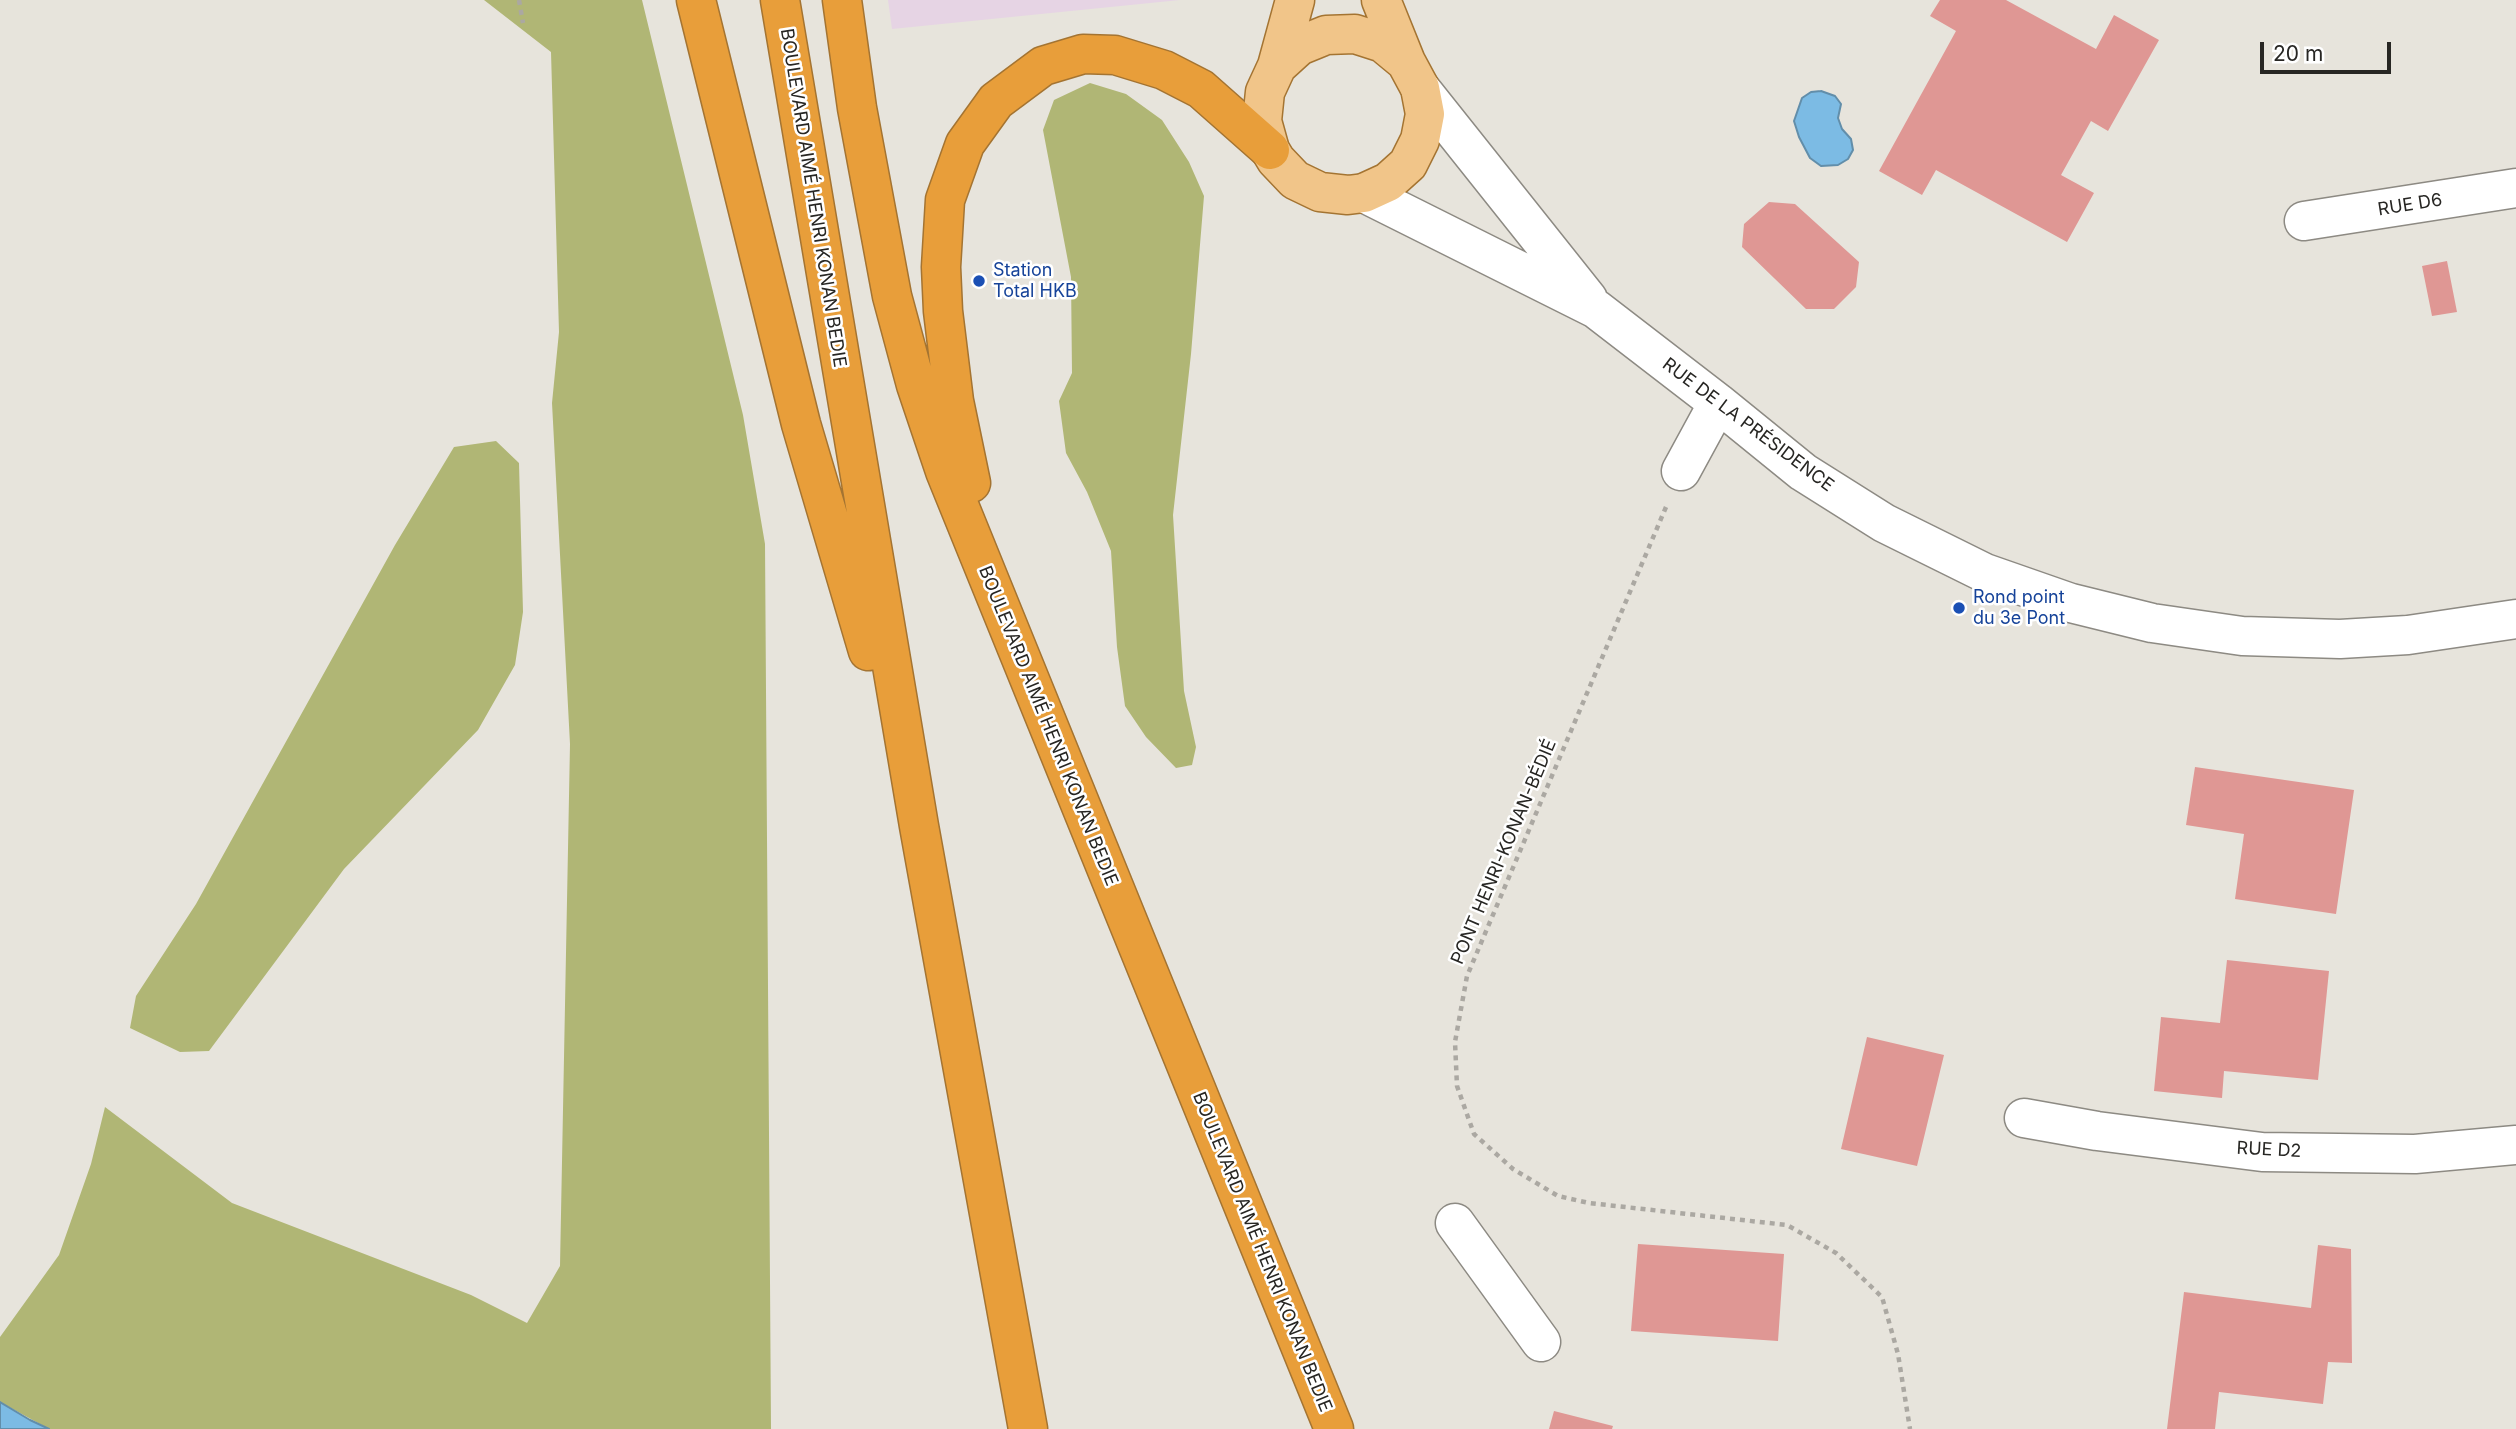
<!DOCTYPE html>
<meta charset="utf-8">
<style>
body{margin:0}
#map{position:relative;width:2516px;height:1429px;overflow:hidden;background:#e7e4dc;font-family:Inter,sans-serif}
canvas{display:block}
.scale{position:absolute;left:2260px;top:42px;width:131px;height:32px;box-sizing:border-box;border:4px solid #272623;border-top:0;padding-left:9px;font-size:21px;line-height:24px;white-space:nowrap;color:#272623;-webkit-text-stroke:5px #fff;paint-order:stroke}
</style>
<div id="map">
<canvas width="2516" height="1429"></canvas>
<div class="scale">20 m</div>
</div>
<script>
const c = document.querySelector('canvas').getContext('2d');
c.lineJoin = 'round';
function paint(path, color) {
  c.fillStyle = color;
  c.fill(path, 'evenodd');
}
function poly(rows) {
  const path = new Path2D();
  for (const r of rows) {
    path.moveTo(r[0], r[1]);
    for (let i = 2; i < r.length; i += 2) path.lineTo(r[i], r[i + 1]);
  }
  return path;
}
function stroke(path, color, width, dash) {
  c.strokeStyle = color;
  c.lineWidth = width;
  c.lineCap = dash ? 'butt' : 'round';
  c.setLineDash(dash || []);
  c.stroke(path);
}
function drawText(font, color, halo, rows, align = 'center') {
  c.font = font + ' Inter,sans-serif';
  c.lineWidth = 5;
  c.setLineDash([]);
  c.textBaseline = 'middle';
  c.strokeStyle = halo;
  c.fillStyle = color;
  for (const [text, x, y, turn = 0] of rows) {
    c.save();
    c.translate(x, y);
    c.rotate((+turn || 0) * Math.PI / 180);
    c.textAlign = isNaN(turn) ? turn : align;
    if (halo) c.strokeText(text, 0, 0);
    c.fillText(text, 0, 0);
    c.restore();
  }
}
const commercial = poly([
 [888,0,1180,0,892,29]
]);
const forest = poly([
 [484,0,642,0,743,415,765,544,771,1429,49,1429,0,1402,0,1337,59,1255,91,1164,105,1107,232,1203,471,1295,527,1323,560,1266,570,744,552,403,559,332,551,52],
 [1090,83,1126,94,1162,120,1189,162,1204,196,1191,354,1173,515,1184,691,1196,747,1192,765,1176,768,1146,737,1125,706,1117,647,1111,551,1087,492,1066,453,1059,401,1072,373,1071,277,1043,130,1054,100],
 [496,441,519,463,523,612,515,665,478,730,344,869,209,1051,180,1052,130,1028,136,996,196,904,395,545,454,447]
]);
const water = poly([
 [1821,91,1835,96,1841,104,1838,118,1842,129,1851,139,1853,150,1848,159,1838,165,1821,166,1810,158,1799,137,1794,121,1802,98,1811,92,1821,91],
 [0,1402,30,1420,49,1429,0,1429,0,1402]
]);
const building = poly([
 [1940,0,2006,0,2096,49,2114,15,2159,40,2108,131,2091,121,2061,175,2094,193,2067,242,1936,170,1922,195,1879,171,1956,31,1930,16],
 [1769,202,1795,204,1859,262,1856,287,1834,309,1806,309,1742,247,1744,224],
 [2447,261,2457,312,2432,316,2422,266],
 [2195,767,2354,790,2336,914,2235,899,2244,834,2186,825],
 [2227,960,2329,971,2318,1080,2224,1071,2222,1098,2154,1091,2161,1017,2220,1023],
 [1867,1037,1944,1055,1917,1166,1841,1149],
 [1638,1244,1784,1254,1778,1341,1631,1331],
 [2318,1245,2351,1249,2352,1363,2328,1362,2323,1404,2219,1392,2215,1429,2167,1429,2184,1292,2311,1308],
 [1554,1411,1613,1426,1612,1429,1549,1429]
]);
const path = poly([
 [519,0,523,23],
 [1666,507,1467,976,1455,1042,1457,1086,1474,1134,1513,1169,1558,1196,1589,1203,1787,1225,1836,1253,1882,1297,1898,1354,1910,1429]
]);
const minor = poly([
 [1420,88,1588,299],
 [1364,193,1596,309,1718,403,1803,472,1884,523,1985,573,2071,603,2152,623,2242,636,2340,639,2408,635,2516,619],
 [2304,221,2516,188],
 [1681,471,1718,403],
 [2024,1118,2097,1131,2262,1152,2415,1154,2516,1145],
 [1455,1223,1541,1342]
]);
const major = poly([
 [1295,0,1277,66,1265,92,1262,121,1270,150,1276,160,1295,180,1320,192,1348,195,1364,193,1388,182,1408,164,1420,140,1425,114,1420,88,1406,62,1381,0],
 [1277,66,1299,46,1326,35,1355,34,1383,43,1406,62]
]);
const highway = poly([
 [696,0,801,424,868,651],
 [780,0,919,826,1028,1429],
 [842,0,857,108,892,296,916,385,945,471,1334,1429],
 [971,483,954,401,943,311,941,267,945,200,965,144,996,101,1043,66,1083,54,1115,55,1164,70,1201,89,1270,150]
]);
const markers = [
 [979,281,7,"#1a4fb4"],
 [1959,608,7,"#1a4fb4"]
];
const streetNames = [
 ["BOULEVARD AIMÉ HENRI KONAN BEDIE",813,198,81],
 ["RUE D6",2410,205,-9],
 ["RUE DE LA PRÉSIDENCE",1748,425,37],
 ["BOULEVARD AIMÉ HENRI KONAN BEDIE",1048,726,68],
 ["PONT HENRI-KONAN-BÉDIÉ",1504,852,-67],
 ["RUE D2",2269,1150,3],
 ["BOULEVARD AIMÉ HENRI KONAN BEDIE",1262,1252,68]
];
const transitNames = [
 ["Station",993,271],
 ["Total HKB",993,292],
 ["Rond point",1973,598],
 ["du 3e Pont",1973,619]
];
paint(commercial, '#e6d4e4');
paint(forest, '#b0b675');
paint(water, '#7cbbe4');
stroke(water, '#628eaa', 2);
paint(building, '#df9794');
stroke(minor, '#8d8a83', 41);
stroke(major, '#a47432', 41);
stroke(highway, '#a47432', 41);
stroke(path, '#aba8a2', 4.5, [5, 5]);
stroke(minor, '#fff', 38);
stroke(major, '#f1c589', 38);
stroke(highway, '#e89e3a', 38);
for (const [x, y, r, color] of markers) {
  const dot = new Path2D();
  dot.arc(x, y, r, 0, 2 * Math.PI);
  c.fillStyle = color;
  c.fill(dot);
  stroke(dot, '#fff', 2.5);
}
drawText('18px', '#272623', '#fff', streetNames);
drawText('18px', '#164399', '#fff', transitNames, 'left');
</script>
